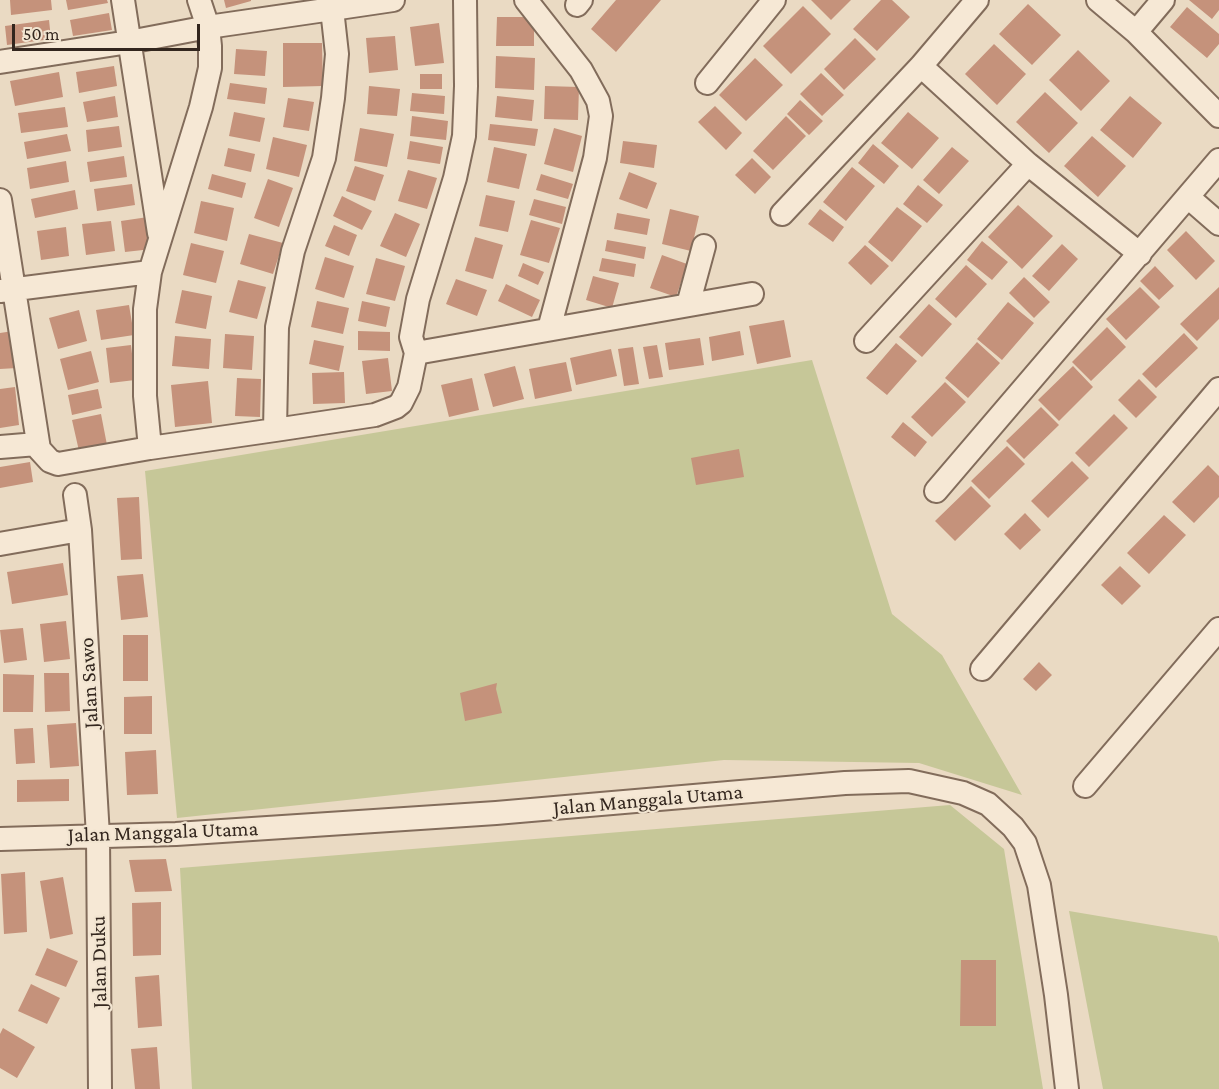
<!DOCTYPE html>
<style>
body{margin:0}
#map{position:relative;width:1219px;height:1089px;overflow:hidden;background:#eadac3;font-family:"Crimson Pro",serif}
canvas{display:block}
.scale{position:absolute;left:12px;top:24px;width:188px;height:27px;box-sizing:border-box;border:3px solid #33261e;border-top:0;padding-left:8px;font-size:18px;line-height:21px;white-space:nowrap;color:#33261e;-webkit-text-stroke:4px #f2e5d1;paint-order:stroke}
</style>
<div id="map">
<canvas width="1219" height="1089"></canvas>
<div class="scale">50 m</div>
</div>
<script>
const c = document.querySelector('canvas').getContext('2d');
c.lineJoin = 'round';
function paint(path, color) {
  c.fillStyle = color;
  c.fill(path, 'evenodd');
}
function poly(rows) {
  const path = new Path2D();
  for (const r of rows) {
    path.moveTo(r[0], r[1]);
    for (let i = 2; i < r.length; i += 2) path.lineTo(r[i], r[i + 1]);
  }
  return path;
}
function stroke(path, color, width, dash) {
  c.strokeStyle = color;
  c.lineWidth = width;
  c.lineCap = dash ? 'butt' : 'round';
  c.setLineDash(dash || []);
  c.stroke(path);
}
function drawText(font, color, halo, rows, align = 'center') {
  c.font = font + ' "Crimson Pro",serif';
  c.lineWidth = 4.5;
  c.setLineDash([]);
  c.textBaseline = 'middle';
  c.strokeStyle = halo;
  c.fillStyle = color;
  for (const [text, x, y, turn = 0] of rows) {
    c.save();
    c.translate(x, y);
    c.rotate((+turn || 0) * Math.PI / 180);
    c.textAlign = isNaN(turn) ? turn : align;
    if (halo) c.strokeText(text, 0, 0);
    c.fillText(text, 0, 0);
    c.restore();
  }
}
const green = poly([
 [812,360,892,614,942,655,1022,795,919,763,724,760,177,818,145,471],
 [950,805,1004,849,1043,1089,192,1089,180,868],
 [1069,911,1217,936,1219,943,1219,1089,1103,1089]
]);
const building = poly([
 [10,0,51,0,52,10,11,15],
 [66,0,107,0,108,3,68,10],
 [224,0,251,0,251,1,226,8],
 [616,0,661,0,616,52,591,29],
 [811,0,851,0,831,20],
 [881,0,892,0,910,17,877,51,853,29],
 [1189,0,1219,0,1219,10,1212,19],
 [1028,4,1061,35,1032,65,999,34],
 [803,6,831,34,791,74,763,46],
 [1187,7,1219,34,1219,44,1207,58,1170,27],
 [109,13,112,30,73,36,70,20],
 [497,17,534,17,534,46,496,46],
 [49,20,51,39,7,45,5,26],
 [439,23,444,63,415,66,410,27],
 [395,36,398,70,369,73,366,38],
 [855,38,876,59,844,90,824,69],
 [283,43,322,43,323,86,283,87],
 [994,44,1026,74,997,105,965,74],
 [236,49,267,51,265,76,234,74],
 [1078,50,1110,81,1081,111,1049,80],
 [496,56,535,58,534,90,495,88],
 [755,58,783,85,746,121,719,95],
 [114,66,117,86,79,93,76,72],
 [59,72,63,97,15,106,10,81],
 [821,73,844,95,822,116,800,94],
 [420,74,442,74,442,89,420,89],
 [230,83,267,88,265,104,227,99],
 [369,86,400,89,397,116,367,114],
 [545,86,579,87,578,120,544,119],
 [1045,92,1078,123,1049,153,1016,122],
 [412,93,445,96,444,114,410,111],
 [115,96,118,117,87,122,83,102],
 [497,96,534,100,532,121,495,117],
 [1130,96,1162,123,1133,158,1100,130],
 [288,98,314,102,309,131,283,127],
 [800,100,823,121,809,135,787,114],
 [715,106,742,133,726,150,698,122],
 [65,107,68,127,21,133,18,113],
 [234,112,265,118,260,142,229,136],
 [908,112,939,138,912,169,881,143],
 [412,116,448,121,446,140,410,136],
 [786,116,806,136,773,170,753,151],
 [490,124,538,129,535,146,488,140],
 [119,126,122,147,88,152,86,130],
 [360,128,394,134,387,167,354,161],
 [554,128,582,136,573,172,544,164],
 [67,134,71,151,27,159,24,142],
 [1092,136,1126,166,1098,197,1064,166],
 [273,137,307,145,299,177,266,169],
 [410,141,443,147,440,164,407,159],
 [623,141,657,145,654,168,620,163],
 [873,144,899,166,884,184,858,163],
 [494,147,527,154,519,189,487,182],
 [952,147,969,161,939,194,923,180],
 [228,148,255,154,251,172,224,166],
 [124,156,127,177,90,182,87,162],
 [752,158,771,177,755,194,735,175],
 [66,161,69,182,30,189,27,168],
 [355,166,384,175,375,201,346,191],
 [852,167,875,186,846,221,823,202],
 [408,170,437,178,427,209,398,201],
 [629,172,657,183,647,209,619,199],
 [212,174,246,183,242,198,208,189],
 [541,174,573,184,568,199,536,190],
 [268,179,293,188,279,227,254,218],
 [132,184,135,205,97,211,94,189],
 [918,185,943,205,927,223,903,204],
 [75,190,78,209,35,218,31,199],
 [486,195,515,201,508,232,479,226],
 [342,196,372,211,362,230,333,216],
 [534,199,566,207,562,224,529,215],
 [201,201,234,208,227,241,194,233],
 [1018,205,1053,236,1022,269,988,237],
 [897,207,922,226,892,262,868,242],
 [670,209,699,216,691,251,662,244],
 [820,209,844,227,833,242,808,224],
 [395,213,420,224,406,257,380,246],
 [617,213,650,219,647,235,614,229],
 [148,217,152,249,125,252,121,221],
 [531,220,560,228,549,263,520,255],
 [111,221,115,251,86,255,82,224],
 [334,225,357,235,349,256,325,246],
 [66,227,69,256,41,260,37,231],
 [1186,231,1215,261,1196,280,1167,250],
 [249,234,283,243,273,274,240,264],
 [475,237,503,245,493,279,465,271],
 [607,240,646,247,644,259,605,251],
 [982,241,1008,262,992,280,967,260],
 [191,243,224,251,216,283,183,275],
 [1062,244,1078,259,1049,291,1032,276],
 [865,245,889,266,871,285,848,263],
 [662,255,687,264,676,297,650,288],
 [325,257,354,266,344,298,315,289],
 [376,258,405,266,395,301,366,294],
 [602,258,636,264,634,277,599,271],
 [523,263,544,272,538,285,518,276],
 [966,265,987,284,956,318,935,299],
 [1155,266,1174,286,1159,300,1140,281],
 [593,276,619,283,612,308,586,300],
 [1024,277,1050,302,1034,318,1009,293],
 [456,279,487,290,477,316,446,304],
 [238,280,266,287,257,319,229,312],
 [506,284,540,300,532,317,498,301],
 [1140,287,1160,307,1126,340,1106,319],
 [1219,287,1219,319,1197,341,1180,324],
 [182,290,212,296,206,329,175,323],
 [317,301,349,308,343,334,311,327],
 [362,301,390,307,386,327,358,321],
 [1008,302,1034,323,1002,360,977,339],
 [929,304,952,324,922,357,899,337],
 [129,305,134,335,101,340,96,310],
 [79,310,87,341,58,349,49,318],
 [784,320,791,357,757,364,749,326],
 [1107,327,1126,347,1091,381,1072,362],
 [13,331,17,368,0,369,0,333],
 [358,331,390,332,390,351,358,350],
 [740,331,744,355,712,361,709,337],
 [1184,333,1198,348,1156,388,1142,374],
 [225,334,254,336,252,370,223,368],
 [175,336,211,339,209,369,172,366],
 [700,338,704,365,669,370,665,343],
 [314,340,344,346,339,371,309,364],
 [977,342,1000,363,968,398,945,378],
 [896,343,917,361,887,395,866,378],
 [131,345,135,380,110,383,106,348],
 [657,345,663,377,649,379,643,347],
 [633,347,639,384,624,386,618,349],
 [611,349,617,376,576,385,570,358],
 [91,351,99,382,68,390,60,359],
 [388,358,392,391,366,394,362,361],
 [566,362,572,391,535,399,529,369],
 [515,366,524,399,493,407,484,374],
 [1073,366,1093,387,1059,421,1038,400],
 [344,372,345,403,313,404,312,373],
 [237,378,261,379,260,417,235,416],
 [472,378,479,410,449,417,441,385],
 [1139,379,1157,397,1136,418,1118,400],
 [208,381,212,423,175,427,171,385],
 [945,382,966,402,932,437,911,417],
 [15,387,19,425,0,428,0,389],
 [98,389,102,408,72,415,68,395],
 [1041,407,1059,425,1024,459,1006,441],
 [101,414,107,445,79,451,72,420],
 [1114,414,1128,428,1089,467,1075,453],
 [903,422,927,442,915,457,891,437],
 [1007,446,1025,464,989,499,971,481],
 [739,449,744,477,696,485,691,458],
 [1072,461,1089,478,1048,518,1031,501],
 [30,462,33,482,0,488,0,467],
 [1208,465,1219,476,1219,497,1194,523,1172,502],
 [971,486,991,506,955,541,935,521],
 [139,497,142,559,121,560,117,498],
 [1025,513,1041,530,1020,550,1004,534],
 [1164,515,1186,535,1149,574,1127,553],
 [63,563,68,595,12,604,7,572],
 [1120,566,1141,586,1122,605,1101,585],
 [143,574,148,617,121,620,117,576],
 [66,621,70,659,44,662,40,624],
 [23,628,27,660,4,663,0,630],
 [123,635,148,635,148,681,123,681],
 [1039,662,1052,675,1036,691,1023,679],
 [44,673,69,673,70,711,45,712],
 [3,674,34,675,33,712,3,712],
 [497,683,496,689,502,713,465,721,460,693],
 [152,696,152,734,124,734,124,697],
 [76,723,79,766,50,768,47,725],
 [33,728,35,763,16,764,14,729],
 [156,750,158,794,127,795,125,752],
 [69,779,69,801,17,802,17,780],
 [166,859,172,891,135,892,129,860],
 [25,872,27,932,4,934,1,874],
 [63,877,73,934,50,939,40,881],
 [161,902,161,955,133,956,132,903],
 [47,948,78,961,66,987,35,975],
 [961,960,996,960,996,1026,960,1026],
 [159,975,162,1026,138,1028,135,977],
 [31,984,60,998,47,1024,18,1011],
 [3,1028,35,1047,17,1078,0,1068,0,1034],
 [157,1047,160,1089,135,1089,131,1049]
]);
const minor = poly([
 [123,0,159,233],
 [199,0,208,27,210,46,210,68,201,107,150,272,145,309,145,396,150,448,275,430],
 [329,0,332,9,393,0],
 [465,0,466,86,464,136,455,178,418,299,411,337,416,353,752,294],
 [526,0,581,70,598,101,601,116,595,158,549,329],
 [1098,0,1136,32,1219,116],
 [577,5,581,0],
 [1136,32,1163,0],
 [0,62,129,42,208,27,332,9,337,54,333,98,324,158,293,251,277,327,275,430,375,415,396,407,401,403,409,387,416,353],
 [921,66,1028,164,1140,254],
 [707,83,774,0],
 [1188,197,1219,224],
 [0,200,39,449,50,461,58,464,150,448],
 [782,214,921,66,977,0],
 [0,291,150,272],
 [688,305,704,246],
 [866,341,1028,164],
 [0,447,37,444],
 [936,491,1219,160],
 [75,495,80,530,98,836,100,1089],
 [0,544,80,530],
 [982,669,1219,389],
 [1085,786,1219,629],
 [0,839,176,834,496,813,845,783,909,781,963,793,988,804,1013,827,1025,843,1039,885,1056,995,1067,1089]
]);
const streetNames = [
 ["Jalan Sawo",89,683,-93],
 ["Jalan Manggala Utama",648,800,-5],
 ["Jalan Manggala Utama",163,832,-2],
 ["Jalan Duku",99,962,-91]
];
paint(green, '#c6c798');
paint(building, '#c5927b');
stroke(minor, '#826c5b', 26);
stroke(minor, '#f6e8d5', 22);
drawText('21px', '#33261e', '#f2e5d1', streetNames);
</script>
